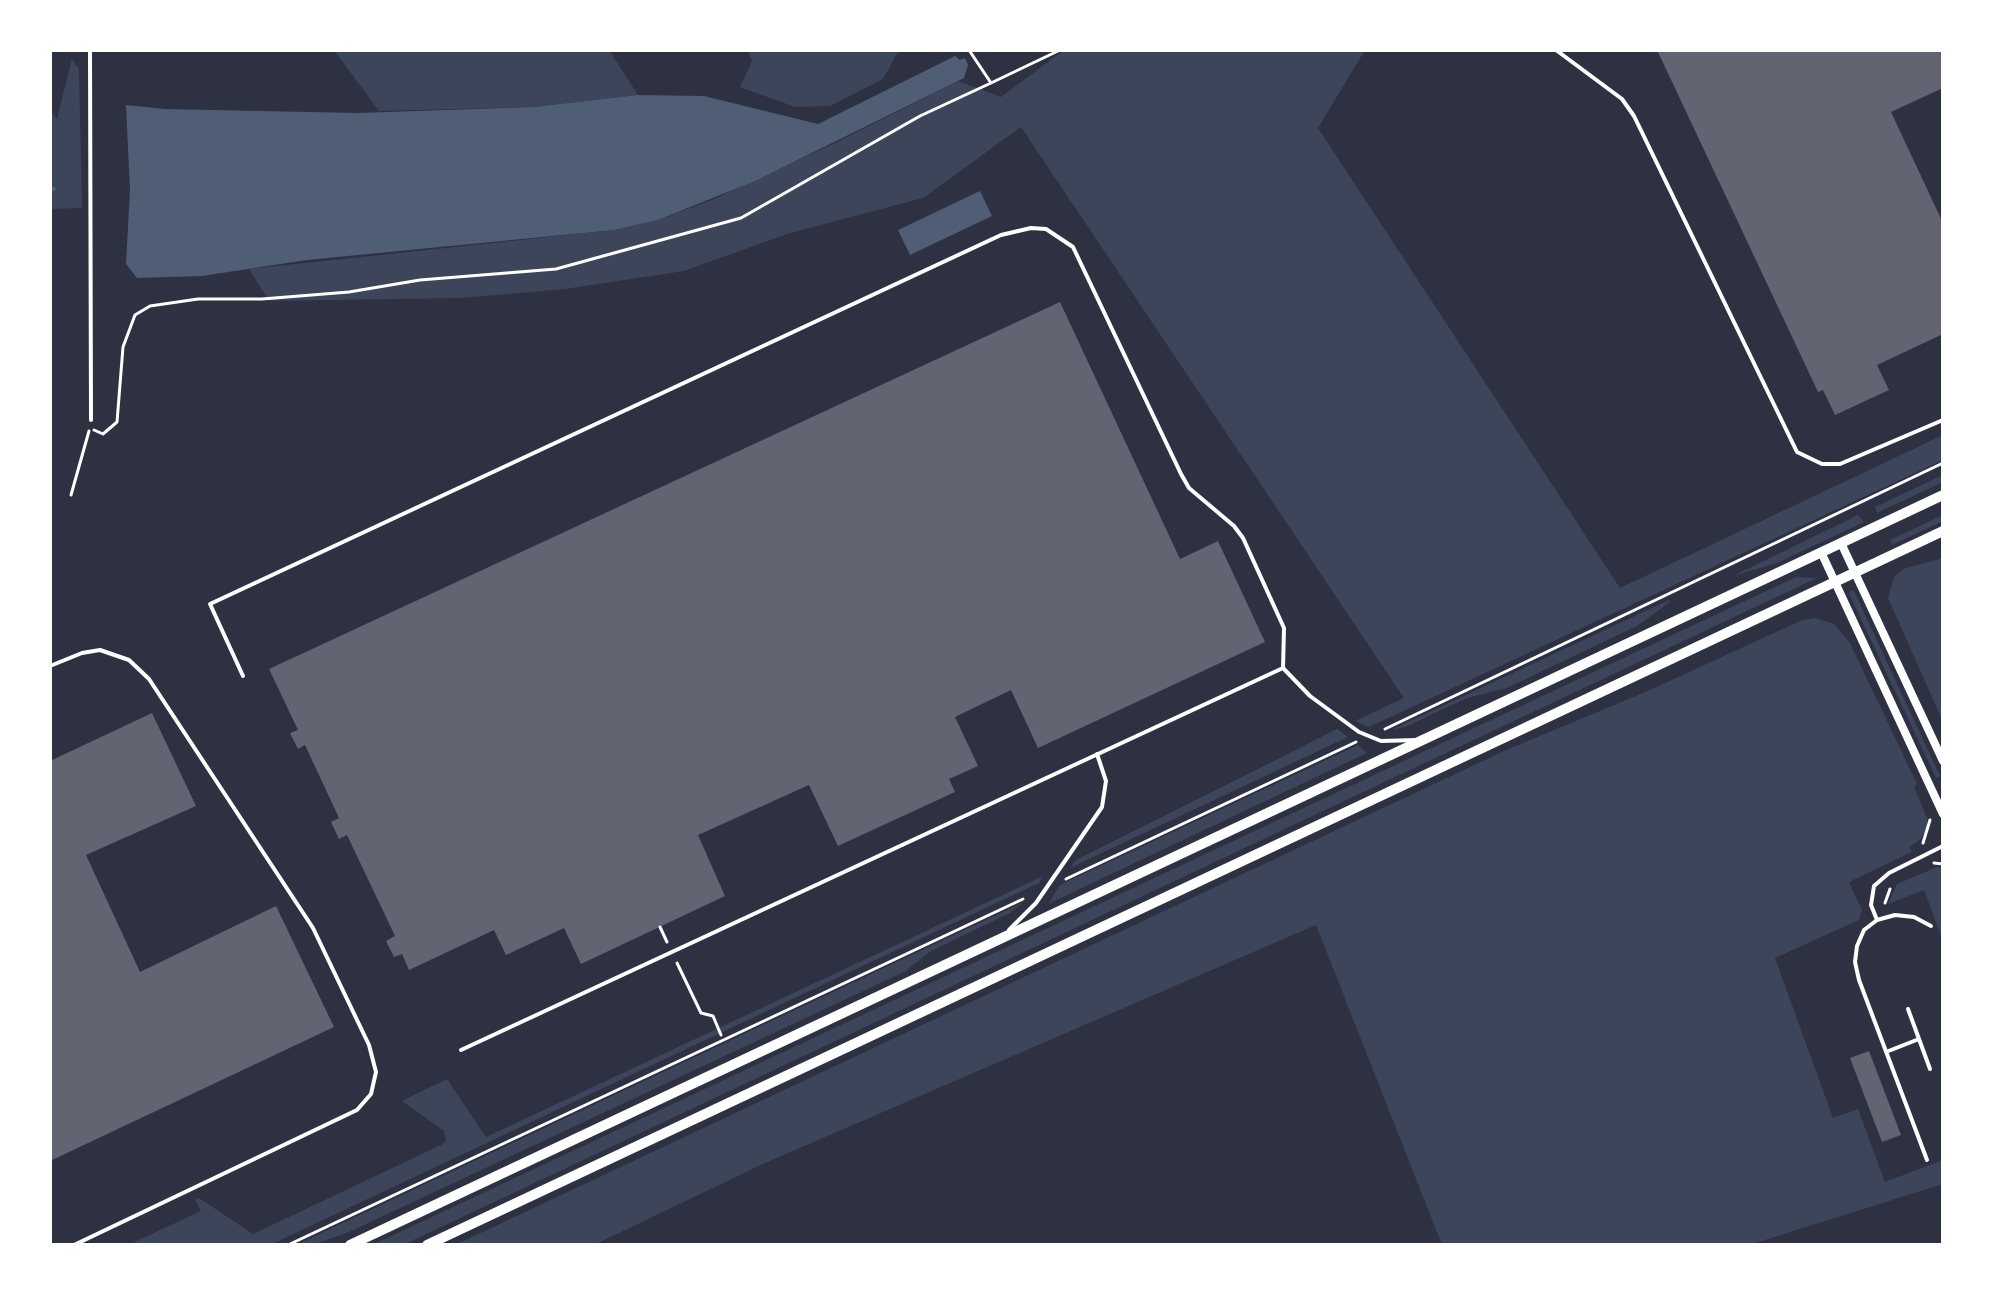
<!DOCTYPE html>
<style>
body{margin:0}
#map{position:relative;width:1993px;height:1295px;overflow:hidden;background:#2d3142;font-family:Mulish,sans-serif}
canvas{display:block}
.frame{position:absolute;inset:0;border:52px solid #fff;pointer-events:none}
</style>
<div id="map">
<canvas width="1993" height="1295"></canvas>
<div class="frame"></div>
</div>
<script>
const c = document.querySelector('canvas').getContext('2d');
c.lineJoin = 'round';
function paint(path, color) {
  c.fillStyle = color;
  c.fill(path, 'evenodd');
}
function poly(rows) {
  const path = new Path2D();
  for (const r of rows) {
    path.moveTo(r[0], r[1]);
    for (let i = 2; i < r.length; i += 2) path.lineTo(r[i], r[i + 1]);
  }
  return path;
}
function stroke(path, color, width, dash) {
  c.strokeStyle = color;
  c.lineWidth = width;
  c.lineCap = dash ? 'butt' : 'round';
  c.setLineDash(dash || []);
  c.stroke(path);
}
const green = poly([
 [334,50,609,50,638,95,534,107,379,111],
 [748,50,896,50,898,52,883,79,830,106,795,107,740,87,752,61],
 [1064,50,1365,50,1318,128,1620,588,1943,435,1943,460,1369,727,1355,721,1404,698,1021,127,923,198,787,234,684,271,565,289,461,298,269,301,249,269,614,230,658,220,712,200,833,144,958,81,1001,97],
 [72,59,79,69,82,208,50,209,50,110,57,119],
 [1943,475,1943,482,1877,513,1875,507],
 [1858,515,1864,522,1777,563,1733,576],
 [1943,515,1943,521,1892,545,1890,540],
 [1943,558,1943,722,1888,598,1894,577,1903,569],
 [1796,577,1817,578,403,1245,372,1245],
 [1851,590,1854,591,1940,776,1936,778,1849,594],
 [1669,600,1670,602,1637,626,1507,688,1467,698,1405,727,1391,730],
 [1815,618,1834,624,1850,643,1917,784,1914,787,1927,818,1927,827,1921,839,1909,847,1912,852,1849,882,1862,910,1859,920,1775,958,1833,1118,1858,1109,1885,1182,1943,1160,1943,1184,1749,1245,1442,1245,1316,925,765,1163,594,1245,455,1245,1504,751,1650,690,1802,620],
 [1337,729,1348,737,1070,868,1076,860],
 [1358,745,1367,753,1048,904,1060,885],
 [1937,867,1943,868,1943,941,1924,890,1888,904,1897,884],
 [1043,876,1039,883,270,1245,128,1245,201,1211,195,1199,199,1198,253,1234,443,1144,446,1141,444,1131,402,1101,447,1079,486,1137],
 [1024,902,1010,913,931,951,906,971,349,1232,312,1245,296,1245]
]);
const water = poly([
 [955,56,960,60,965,58,968,65,964,78,755,181,658,220,614,230,307,260,202,276,137,278,126,264,130,190,126,105,164,109,357,113,534,107,638,95,704,96,818,124],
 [980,191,992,216,910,255,898,230]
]);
const stream = poly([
 [50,189,53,189]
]);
const building = poly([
 [1657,50,1943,50,1943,88,1891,112,1943,223,1943,334,1877,365,1889,390,1835,415,1823,390,1818,392],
 [1060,302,1180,559,1218,541,1265,642,1038,748,1011,690,955,717,978,766,949,779,955,792,838,846,809,785,698,835,725,896,581,964,564,928,506,955,494,930,409,970,402,954,394,957,386,941,395,936,347,835,339,839,331,822,339,818,305,745,298,749,290,733,298,730,269,669],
 [152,713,196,806,86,855,140,972,276,906,334,1027,50,1161,50,761],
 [1869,1051,1901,1135,1882,1142,1850,1058]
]);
const path = poly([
 [991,83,1060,50],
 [94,430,103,434,117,422,123,347,135,315,150,306,198,299,262,299,349,292,420,280,556,269,741,218,920,116,991,83,969,50],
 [71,495,89,431],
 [1385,729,1943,463],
 [1923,843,1930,820],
 [1934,863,1943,864],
 [1066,879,1356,742],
 [1885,903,1890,889],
 [660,927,667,942],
 [677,963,701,1013,713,1016,721,1035],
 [288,1245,1023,899]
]);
const service = poly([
 [90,50,91,420],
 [1556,50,1622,99,1634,116,1797,452,1822,464,1840,464,1943,420],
 [50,666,82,653,100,650,129,660,149,679,313,928,369,1045,376,1072,371,1094,357,1110,74,1245],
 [243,676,210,604,1001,235,1031,228,1046,229,1073,247,1181,474,1189,488,1234,526,1243,538,1284,628,1283,668,1310,696,1359,732,1381,741,1417,740],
 [1877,920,1871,905,1874,886,1889,873,1943,846],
 [1009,930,1036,903,1102,807,1106,781,1097,754],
 [1908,1009,1930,1069],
 [461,1050,1283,668],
 [1886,1052,1919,1039],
 [1927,1160,1859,980,1855,962,1857,946,1864,930,1877,920,1895,915,1914,917,1931,926]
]);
const minor = poly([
 [1841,543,1943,761],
 [1821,552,1943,814]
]);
const tertiary = poly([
 [350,1245,1943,495],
 [427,1245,1943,531]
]);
paint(green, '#3c4559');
paint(water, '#4f5d75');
stroke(stream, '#4f5d75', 5);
paint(building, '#626471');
stroke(path, '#fff', 3);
stroke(service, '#fff', 4);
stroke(minor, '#fff', 8);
stroke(tertiary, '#fff', 10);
</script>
